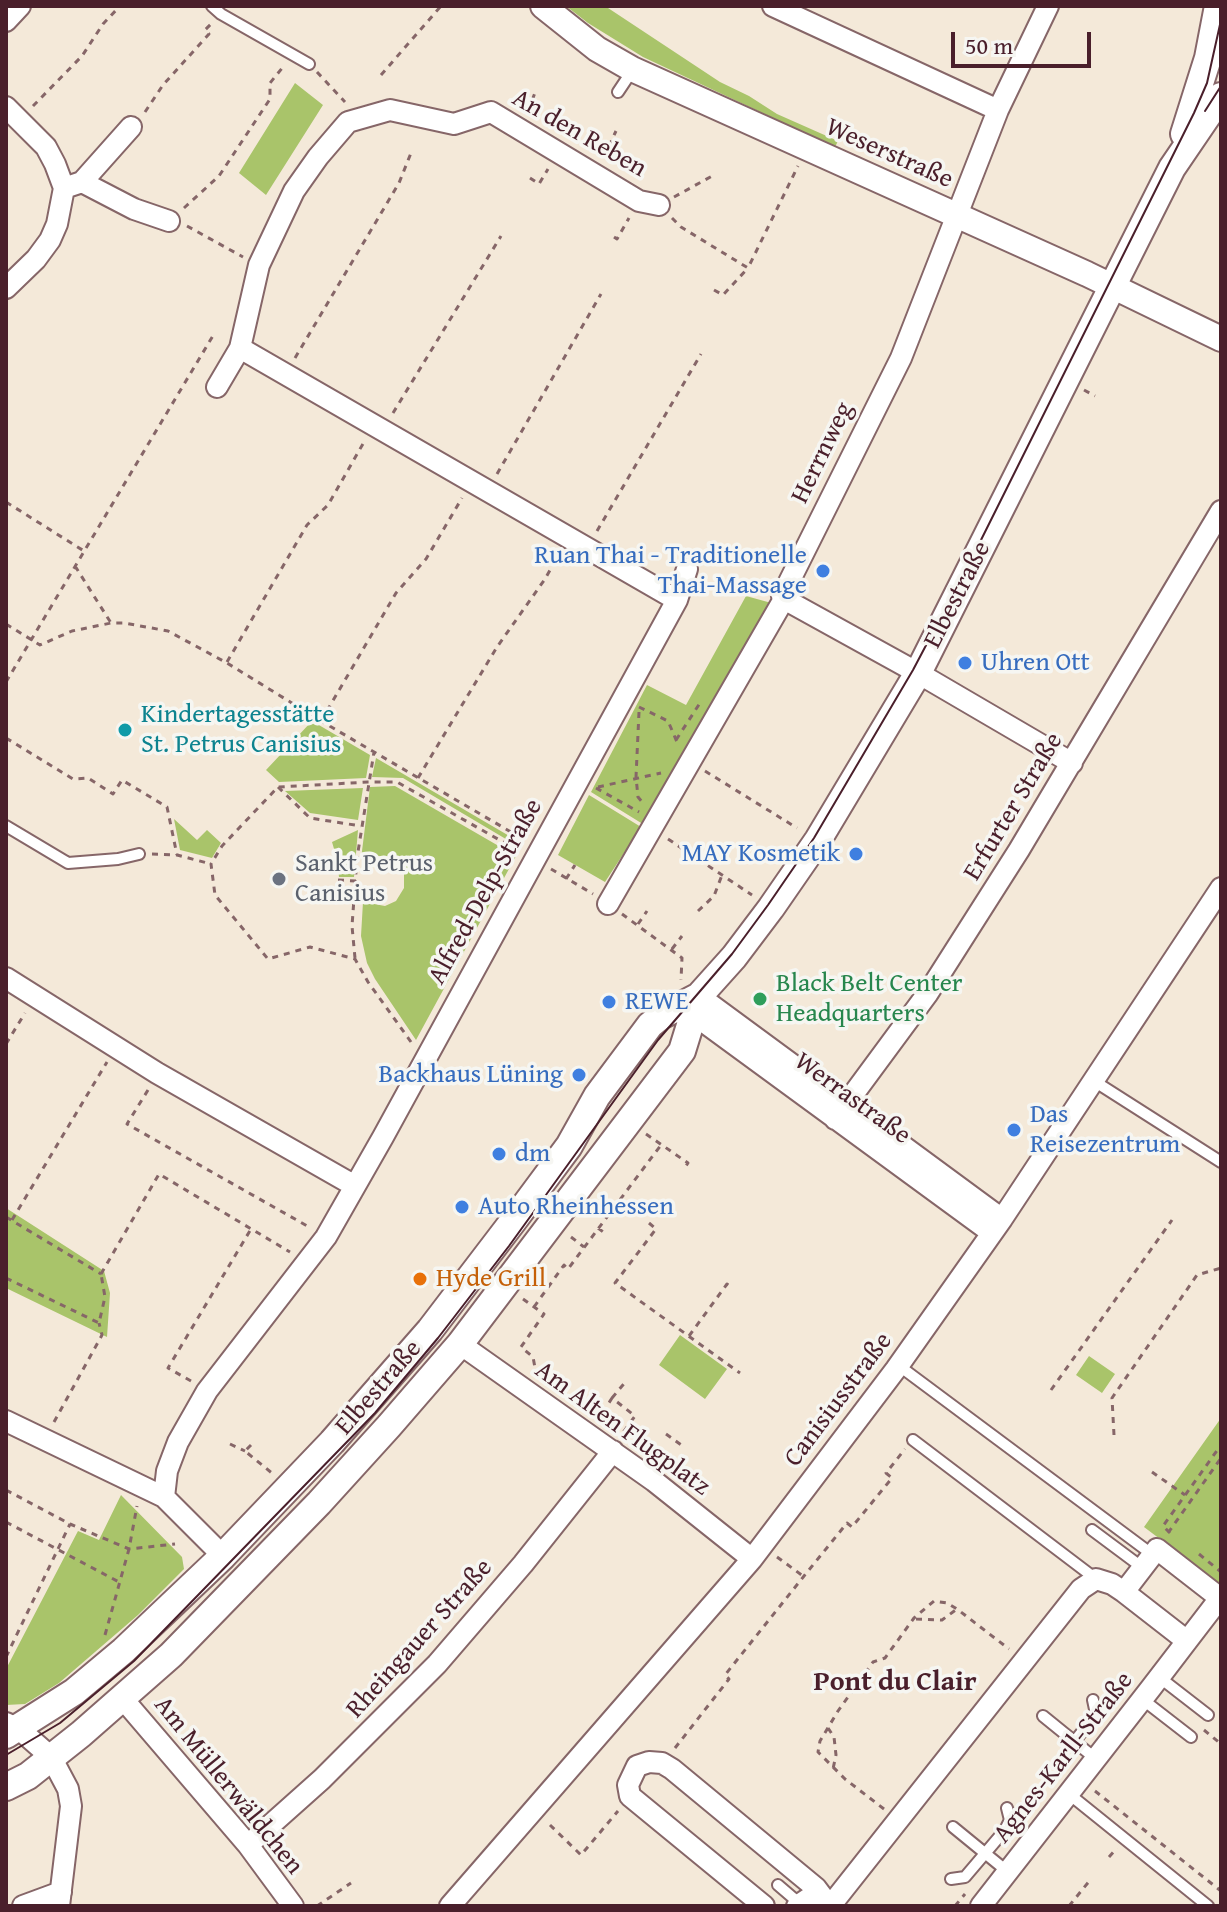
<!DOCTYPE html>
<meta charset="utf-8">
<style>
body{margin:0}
#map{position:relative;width:1227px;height:1912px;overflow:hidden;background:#f4e9d9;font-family:"Gentium Book Plus",serif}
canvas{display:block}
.frame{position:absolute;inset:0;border:8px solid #4a1f2b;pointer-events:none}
.scale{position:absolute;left:951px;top:32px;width:140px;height:36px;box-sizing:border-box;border:4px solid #4a1f2b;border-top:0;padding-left:10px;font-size:24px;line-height:28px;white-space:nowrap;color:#4a1f2b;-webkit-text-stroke:6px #f6f6f2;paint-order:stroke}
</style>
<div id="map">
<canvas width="1227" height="1912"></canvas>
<div class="frame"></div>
<div class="scale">50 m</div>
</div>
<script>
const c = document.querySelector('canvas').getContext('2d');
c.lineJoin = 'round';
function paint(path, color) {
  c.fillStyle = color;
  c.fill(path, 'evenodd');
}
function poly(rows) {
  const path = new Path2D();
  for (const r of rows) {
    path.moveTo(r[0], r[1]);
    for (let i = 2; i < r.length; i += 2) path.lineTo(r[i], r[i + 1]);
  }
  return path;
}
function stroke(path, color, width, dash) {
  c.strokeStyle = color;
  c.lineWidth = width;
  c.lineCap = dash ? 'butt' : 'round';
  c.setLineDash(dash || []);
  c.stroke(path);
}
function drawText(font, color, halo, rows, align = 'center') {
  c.font = font + ' "Gentium Book Plus",serif';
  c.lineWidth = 7;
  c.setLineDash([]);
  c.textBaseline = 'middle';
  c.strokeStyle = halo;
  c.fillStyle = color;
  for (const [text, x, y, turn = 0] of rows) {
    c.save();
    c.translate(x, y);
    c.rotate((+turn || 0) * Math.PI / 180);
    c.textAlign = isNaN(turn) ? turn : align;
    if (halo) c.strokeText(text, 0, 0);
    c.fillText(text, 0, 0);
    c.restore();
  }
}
const green = poly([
 [566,6,605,6,720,82,749,96,777,114,838,141,835,147,643,57,588,23],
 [295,83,323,105,266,195,239,173],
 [746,596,775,604,646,826,591,792,647,685,686,705],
 [312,721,370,755,366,778,279,782,266,770],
 [376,758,523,844,521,848,403,778,372,777],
 [395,786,516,856,416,1040,375,979,367,963,361,936,363,902,385,906,396,901,404,888,404,873,391,857,378,856,363,861,361,859,370,787],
 [363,788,358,820,310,813,285,791],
 [589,795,641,827,605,882,558,855],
 [174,819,197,840,207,830,221,843,212,858,180,850],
 [358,830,354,877,339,877,337,859,332,842],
 [6,1208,104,1271,110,1293,107,1337,6,1288],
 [680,1335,727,1369,705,1399,659,1365],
 [1089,1356,1115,1374,1102,1393,1076,1375],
 [1221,1418,1221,1585,1144,1527],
 [121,1495,182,1557,184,1569,138,1615,59,1683,25,1704,6,1705,6,1669,78,1531,99,1540]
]);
const path = poly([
 [317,72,345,102],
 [381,75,441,6],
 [33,106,82,56,103,24,120,6],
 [528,111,536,90],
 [145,112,163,85,209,34,205,30,212,23],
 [604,157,616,131],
 [530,178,539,184,548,169],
 [674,197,714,175],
 [184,208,219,176,270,99,270,83,283,67],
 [672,218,681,227,748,268,798,166],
 [187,226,243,257],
 [614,237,617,239,629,218],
 [714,290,723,295,748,268],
 [295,358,399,183,411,153],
 [1084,390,1095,396],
 [393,413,501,236],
 [497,474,601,294],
 [6,502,84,551],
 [597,531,701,354],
 [75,566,111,623],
 [703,584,763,593],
 [6,624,40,645,72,631,111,623,124,623,168,631,227,663,321,721,523,839],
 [227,662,307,525,328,505,364,442],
 [6,682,214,334],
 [639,707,668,721,677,742],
 [639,712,636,777,638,797,643,803],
 [321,721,396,593,426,559,462,498],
 [6,738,73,779,88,778,113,794,122,780,167,807,177,855],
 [676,740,700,703],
 [705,771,797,828],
 [418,778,497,647,545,579,559,554],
 [278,787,310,818,361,826],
 [598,787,661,773],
 [596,788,639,812],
 [668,839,752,895],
 [152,854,177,855,211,864],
 [551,869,593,894],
 [566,879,575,865],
 [338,880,357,881],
 [698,911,714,896,722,875],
 [622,914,682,958,681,980],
 [638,924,647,911],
 [672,949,682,936],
 [355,958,352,926,357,858,374,752],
 [411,1042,368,982,355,959,310,947,268,959,215,895,211,864,222,846,278,787,368,782,397,782,519,851],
 [6,1044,25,1013],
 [148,1090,127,1124,309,1227],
 [646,1134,688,1163,683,1170],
 [619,1200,632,1211],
 [6,1217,101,1274],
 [12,1220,107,1062],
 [649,1223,656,1229,615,1283,740,1373],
 [598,1228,607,1235],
 [571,1237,584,1247],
 [101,1274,159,1174,290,1252],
 [6,1278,99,1323,105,1297,101,1274],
 [523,1299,544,1314,521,1347,533,1357,536,1373],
 [534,1307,564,1265,568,1269,661,1145],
 [689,1336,727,1284,733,1288],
 [191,1381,168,1368,251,1229],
 [1051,1390,1172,1220],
 [612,1398,627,1380],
 [54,1422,102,1335,99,1323],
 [608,1426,607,1406,612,1398,635,1416,622,1434],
 [666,1434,684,1447],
 [1114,1435,1112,1398,1197,1275,1221,1268],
 [230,1444,245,1451],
 [251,1445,245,1451,273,1474],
 [1152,1472,1185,1495],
 [6,1490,70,1524,129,1549,175,1544],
 [6,1522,119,1582],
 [1168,1533,1221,1458],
 [1170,1533,1163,1526,1221,1445],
 [1199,1554,1221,1572],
 [777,1557,803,1576],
 [916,1619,942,1620,957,1609],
 [105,1635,129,1549,137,1506],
 [6,1657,70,1524],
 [828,1728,834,1737,836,1755,833,1769],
 [1204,1730,1221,1744],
 [675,1748,729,1679,725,1675,804,1576,847,1523,852,1527,892,1478,886,1473,905,1449],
 [1095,1791,1221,1891],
 [884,1809,845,1779,818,1752,820,1741,838,1711,873,1662,885,1658,914,1618,934,1601,947,1603,957,1609,1009,1649],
 [550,1825,581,1855,618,1811],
 [1109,1857,1117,1848],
 [317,1906,351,1883],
 [955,1906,965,1894],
 [1069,1906,1091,1879]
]);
const service = poly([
 [212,6,221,14,309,64],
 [618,92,632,71],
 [6,826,68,863,118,859,139,854],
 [1094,1081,1221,1162],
 [898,1365,1153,1555],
 [913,1440,1096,1579],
 [1092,1530,1143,1568],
 [1159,1677,1208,1715],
 [1142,1699,1191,1737],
 [1043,1716,1096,1759],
 [1074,1742,1096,1714,1093,1700],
 [1069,1794,1208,1906],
 [953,1827,1008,1872],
 [951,1879,965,1877,1005,1830,1010,1820,1007,1808],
 [778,1885,799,1903]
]);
const minor = poly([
 [773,6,998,110],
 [6,21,20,6],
 [6,107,46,147,55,164,64,188,57,224,50,240,36,259,6,288],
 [82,182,131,127],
 [64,188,82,182,134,209,169,221],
 [240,348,677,600],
 [217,387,240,348,259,265,294,191,318,157,348,122,390,110,454,124,491,112,639,201,659,205],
 [784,599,918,673,1072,763],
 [608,904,784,599,782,596,901,358,998,110,1048,6],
 [6,978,157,1073,355,1186],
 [699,996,1002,1219],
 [682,1006,992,1233],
 [835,1119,928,993,1019,850,1221,511],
 [460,1344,654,1481,752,1559],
 [6,1421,164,1497,223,1556],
 [164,1497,167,1471,178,1442,207,1391,326,1237,383,1137,677,600,687,569],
 [123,1699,248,1845,293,1906],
 [6,1723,19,1729,51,1757,68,1789,71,1806,59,1906],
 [248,1845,322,1779,437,1664,523,1564,613,1451],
 [831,1905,1081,1589,1096,1579,1112,1584,1124,1592],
 [23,1906,61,1892],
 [450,1906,752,1559,896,1369,1002,1219,1221,888],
 [764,1906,630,1796,628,1785,637,1766,649,1762,662,1763,672,1769,816,1888,825,1900],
 [797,1906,809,1898,814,1897,829,1903],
 [981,1906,1151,1688,1187,1641,1220,1598,1157,1549,1124,1592,1187,1641]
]);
const tertiary = poly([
 [543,6,597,49,632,69,1087,274,1221,339]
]);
const secondary = poly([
 [1184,134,1208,58,1218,6],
 [6,1735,74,1692,123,1651,223,1556,332,1442,430,1330,514,1220,569,1146,597,1096,650,1025,661,1016,699,996,734,957,771,908,818,840,918,673,1172,168,1221,96],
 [6,1787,28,1776,81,1734,171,1655,319,1503,389,1426,460,1344,682,1051,699,996]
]);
const tram = poly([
 [1205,111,1221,86],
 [6,1755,60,1723,134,1661,375,1413,438,1338,509,1246,658,1040,732,954,768,905,814,838,913,670,971,560,1194,113,1207,83,1221,20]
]);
const markers = [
 [823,571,8,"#3f7fe0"],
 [965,663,8,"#3f7fe0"],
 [125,730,8,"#0f9aa8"],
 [856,854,8,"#3f7fe0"],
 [279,879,8,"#6b7280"],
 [760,999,8,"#2e9e5b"],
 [609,1002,8,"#3f7fe0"],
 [579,1075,8,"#3f7fe0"],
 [1014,1130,8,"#3f7fe0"],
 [499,1154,8,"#3f7fe0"],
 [462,1207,8,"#3f7fe0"],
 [420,1279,8,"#e8710a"]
];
const streetNames = [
 ["An den Reben",579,134,30],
 ["Weserstraße",889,154,24],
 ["Herrnweg",823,453,-64],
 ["Elbestraße",958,595,-63],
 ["Erfurter Straße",1014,807,-59],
 ["Alfred-Delp-Straße",486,892,-61],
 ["Werrastraße",852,1099,36],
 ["Elbestraße",379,1388,-49],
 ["Canisiusstraße",839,1400,-53],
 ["Am Alten Flugplatz",622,1429,36],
 ["Rheingauer Straße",420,1639,-48],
 ["Agnes-Karll-Straße",1064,1758,-52],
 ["Am Müllerwäldchen",228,1786,51]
];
const shopNames = [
 ["Ruan Thai - Traditionelle",807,556,"right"],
 ["Thai-Massage",807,586,"right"],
 ["Uhren Ott",981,663],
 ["MAY Kosmetik",840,854,"right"],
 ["REWE",625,1002],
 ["Backhaus Lüning",563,1075,"right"],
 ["Das",1030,1115],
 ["Reisezentrum",1030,1145],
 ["dm",515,1154],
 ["Auto Rheinhessen",478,1207]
];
const cultureNames = [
 ["Kindertagesstätte",141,715],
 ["St. Petrus Canisius",141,745]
];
const worshipNames = [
 ["Sankt Petrus",295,864],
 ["Canisius",295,894]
];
const leisureNames = [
 ["Black Belt Center",776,984],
 ["Headquarters",776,1014]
];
const foodNames = [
 ["Hyde Grill",436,1279]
];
const neighbourhoodNames = [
 ["Pont du Clair",895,1683]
];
paint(green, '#a9c46a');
stroke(service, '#866668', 14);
stroke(minor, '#866668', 24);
stroke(tertiary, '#866668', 28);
stroke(secondary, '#866668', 30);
stroke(path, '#866668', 3, [6, 6]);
stroke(service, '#fff', 10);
stroke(minor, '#fff', 20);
stroke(tertiary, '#fff', 24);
stroke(secondary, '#fff', 26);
stroke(tram, '#4a1f2b', 2);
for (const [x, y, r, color] of markers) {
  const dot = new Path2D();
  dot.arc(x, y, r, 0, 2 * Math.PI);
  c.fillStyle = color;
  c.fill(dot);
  stroke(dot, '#f6f6f2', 3);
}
drawText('26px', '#4a1f2b', '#f6f6f2', streetNames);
drawText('26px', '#366cbe', '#f6f6f2', shopNames, 'left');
drawText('26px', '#0d838f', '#f6f6f2', cultureNames, 'left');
drawText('26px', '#5b616d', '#f6f6f2', worshipNames, 'left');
drawText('26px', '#27864d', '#f6f6f2', leisureNames, 'left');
drawText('26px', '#c56008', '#f6f6f2', foodNames, 'left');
drawText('bold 28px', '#4a1f2b', '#f6f6f2', neighbourhoodNames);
</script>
